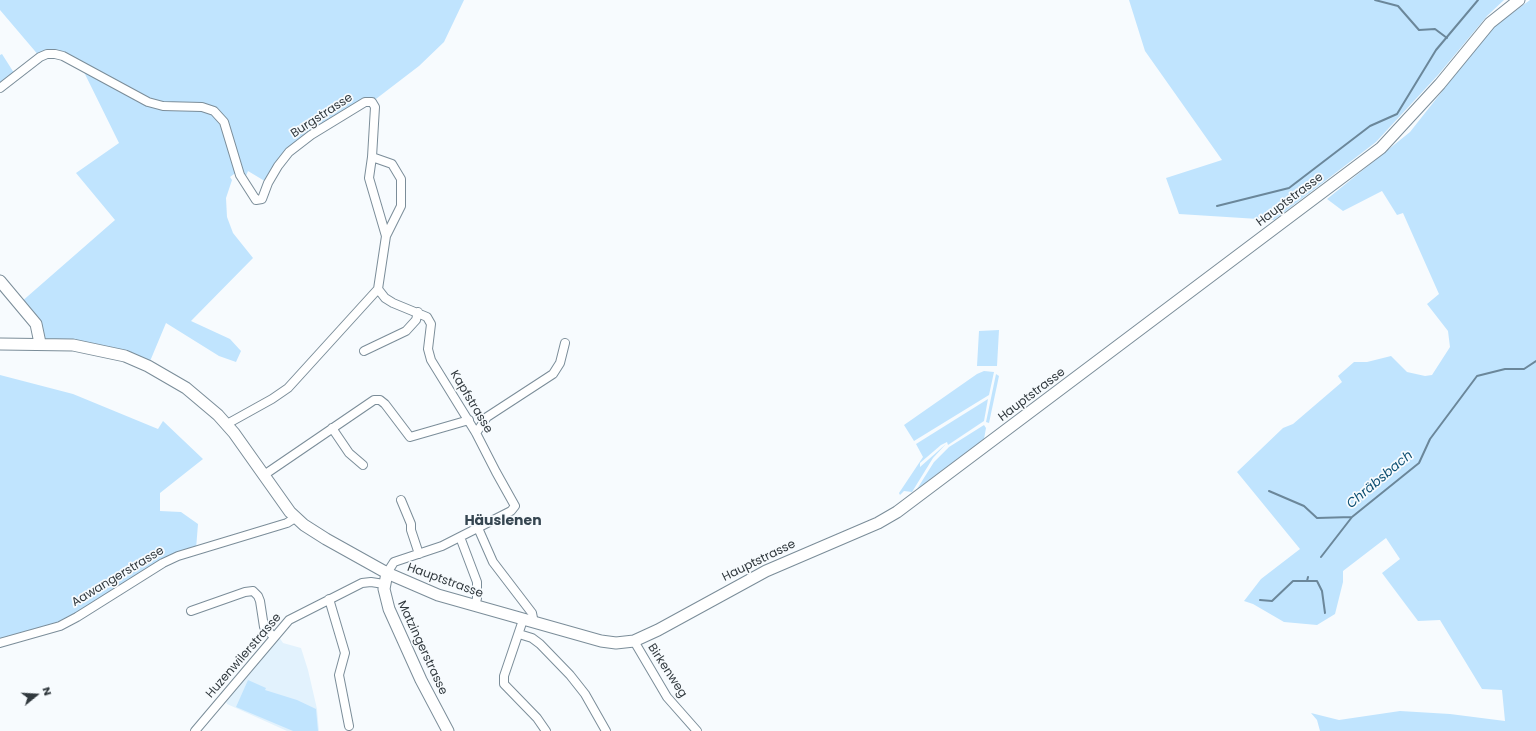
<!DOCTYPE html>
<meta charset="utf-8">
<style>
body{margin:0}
#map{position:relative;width:1536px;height:731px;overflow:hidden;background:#f7fbfe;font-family:Poppins,sans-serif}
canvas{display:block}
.north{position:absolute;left:16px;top:675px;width:40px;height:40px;-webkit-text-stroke:3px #f7fbfe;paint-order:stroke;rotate:72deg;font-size:11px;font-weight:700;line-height:16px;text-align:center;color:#31393e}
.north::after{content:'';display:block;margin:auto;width:14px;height:18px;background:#31393e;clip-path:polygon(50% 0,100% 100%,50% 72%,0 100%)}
</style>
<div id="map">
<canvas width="1536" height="731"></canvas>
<div class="north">N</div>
</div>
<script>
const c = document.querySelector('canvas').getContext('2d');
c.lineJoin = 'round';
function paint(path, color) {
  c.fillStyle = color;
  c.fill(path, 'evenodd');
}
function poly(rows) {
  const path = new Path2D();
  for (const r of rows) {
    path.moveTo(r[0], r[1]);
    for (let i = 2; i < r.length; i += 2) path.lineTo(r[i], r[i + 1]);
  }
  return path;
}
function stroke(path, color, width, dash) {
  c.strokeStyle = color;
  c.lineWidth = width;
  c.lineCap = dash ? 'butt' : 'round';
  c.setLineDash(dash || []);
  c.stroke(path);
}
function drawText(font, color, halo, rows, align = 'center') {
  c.font = font + ' Poppins,sans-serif';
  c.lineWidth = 3.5;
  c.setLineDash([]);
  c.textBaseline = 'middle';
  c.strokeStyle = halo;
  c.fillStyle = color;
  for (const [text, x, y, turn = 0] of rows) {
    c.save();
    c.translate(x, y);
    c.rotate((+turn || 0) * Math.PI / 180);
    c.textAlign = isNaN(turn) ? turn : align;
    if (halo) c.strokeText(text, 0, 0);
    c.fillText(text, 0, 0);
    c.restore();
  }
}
const built = poly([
 [279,637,283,643,301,648,308,670,317,709,319,731,287,731,227,704,225,699]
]);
const green = poly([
 [0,0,464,0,444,42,419,66,372,102,365,102,289,153,268,183,248,171,243,183,240,175,234,174,230,177,232,180,226,198,227,217,233,233,253,258,191,321,230,339,241,351,236,362,219,356,166,323,148,366,40,343,20,303,115,220,76,173,119,143,81,66,63,56,40,57,0,10],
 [1129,0,1504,0,1487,16,1438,75,1376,142,1274,220,1179,214,1166,178,1222,160,1145,51],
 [1530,0,1536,0,1536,731,1320,731,1317,720,1311,713,1339,720,1400,711,1450,714,1505,721,1502,690,1482,689,1440,620,1418,621,1382,573,1400,559,1386,538,1343,571,1343,582,1335,614,1317,625,1284,622,1253,604,1244,601,1261,579,1300,549,1237,472,1283,428,1293,424,1342,382,1338,376,1354,362,1367,362,1391,356,1407,372,1425,376,1432,375,1450,347,1448,331,1427,304,1439,294,1403,213,1397,215,1382,191,1343,211,1327,199,1410,132,1492,28],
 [2,54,16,76,0,88,0,55],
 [999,330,997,366,977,366,979,331],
 [984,371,994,372,989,395,914,441,904,425,977,374],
 [996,374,999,376,989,423,986,422],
 [0,375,73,394,158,429,163,421,203,459,160,493,160,511,181,512,198,524,196,549,178,556,77,617,0,643],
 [988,399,984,421,948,445,947,442,941,445,920,463,920,467,946,444,933,458,912,492,904,491,900,495,899,493,923,457,916,444],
 [984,425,986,428,984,439,917,489,934,462,949,447],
 [248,680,266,688,265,690,297,700,316,709,318,731,293,731,236,707]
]);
const stream = poly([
 [1375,0,1398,6,1419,30,1435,29,1447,38],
 [1217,206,1289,188,1370,126,1397,114,1436,50,1478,0],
 [1269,491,1304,506,1317,518,1352,517,1419,463,1430,439,1477,376,1505,369,1524,369,1536,361],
 [1321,557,1352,517],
 [1308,577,1307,581,1317,581,1322,591,1325,613],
 [1260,600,1272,601,1293,581,1307,581]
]);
const street = poly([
 [0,88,40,57,47,54,55,54,63,56,148,102,163,106,202,107,214,111,224,122,240,175,256,200,262,199,268,183,278,166,289,152,311,135,365,102,372,102,375,107,372,157,369,178,386,236,378,289,288,388,272,399,227,424],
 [372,157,392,164,401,179,401,206,386,236],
 [378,289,385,298,393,303,427,317,431,324,428,349,431,360,476,433,496,472,515,506,511,511,442,546,394,562,387,573],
 [364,351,406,331,416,320,418,312],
 [332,428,349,453,363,465],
 [476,433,487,417,553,374,560,363,565,343],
 [264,475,374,400,380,400,385,404,410,437,469,420],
 [401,500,411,524,411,530,419,554],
 [478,528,493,562,532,613,534,623],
 [460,537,477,582,477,598,475,606],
 [329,599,345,653,339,675,349,726],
 [191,611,245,592,253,591,258,596,260,601,264,627,274,637],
 [523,620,504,676,504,684,537,718,546,731],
 [519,634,532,638,540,644,570,675,585,694,606,731],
 [634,641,667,697,697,731],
 [0,643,60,626,77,617,163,563,178,556,287,523,295,518],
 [195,731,289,620,362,583,371,582,384,584]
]);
const secondary = poly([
 [0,281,36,324,40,343],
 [0,344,73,345,125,356,148,366,186,388,218,415,234,433,290,512,304,525,326,539,387,573,438,595,601,641,616,643,634,641,658,630,766,571,878,523,897,512,1381,148,1440,84,1490,23,1519,0],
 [387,573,384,589,389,609,421,680,448,731]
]);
const streetNames = [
 ["Burgstrasse",322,116,-33],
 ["Hauptstrasse",1290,200,-37],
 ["Hauptstrasse",1032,395,-37],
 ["Kapfstrasse",471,402,59],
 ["Hauptstrasse",759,561,-26],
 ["Aawangerstrasse",118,577,-31],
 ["Hauptstrasse",445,581,20],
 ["Matzingerstrasse",422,648,65],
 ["Huzenwilerstrasse",244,656,-49],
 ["Birkenweg",667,671,57]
];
const waterNames = [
 ["Chräbsbach",1380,480,-40]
];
const quarterNames = [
 ["Häuslenen",503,521]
];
paint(built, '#e2f2fd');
paint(green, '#c0e4fe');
stroke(stream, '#6b879a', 2);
stroke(street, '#7b8d99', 10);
stroke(secondary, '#7b8d99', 13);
stroke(street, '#fff', 8);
stroke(secondary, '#fff', 11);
drawText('12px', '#31393e', '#f7fbfe', streetNames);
drawText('italic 13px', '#0d4f72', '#f7fbfe', waterNames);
drawText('bold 14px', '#364651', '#f7fbfe', quarterNames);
</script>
